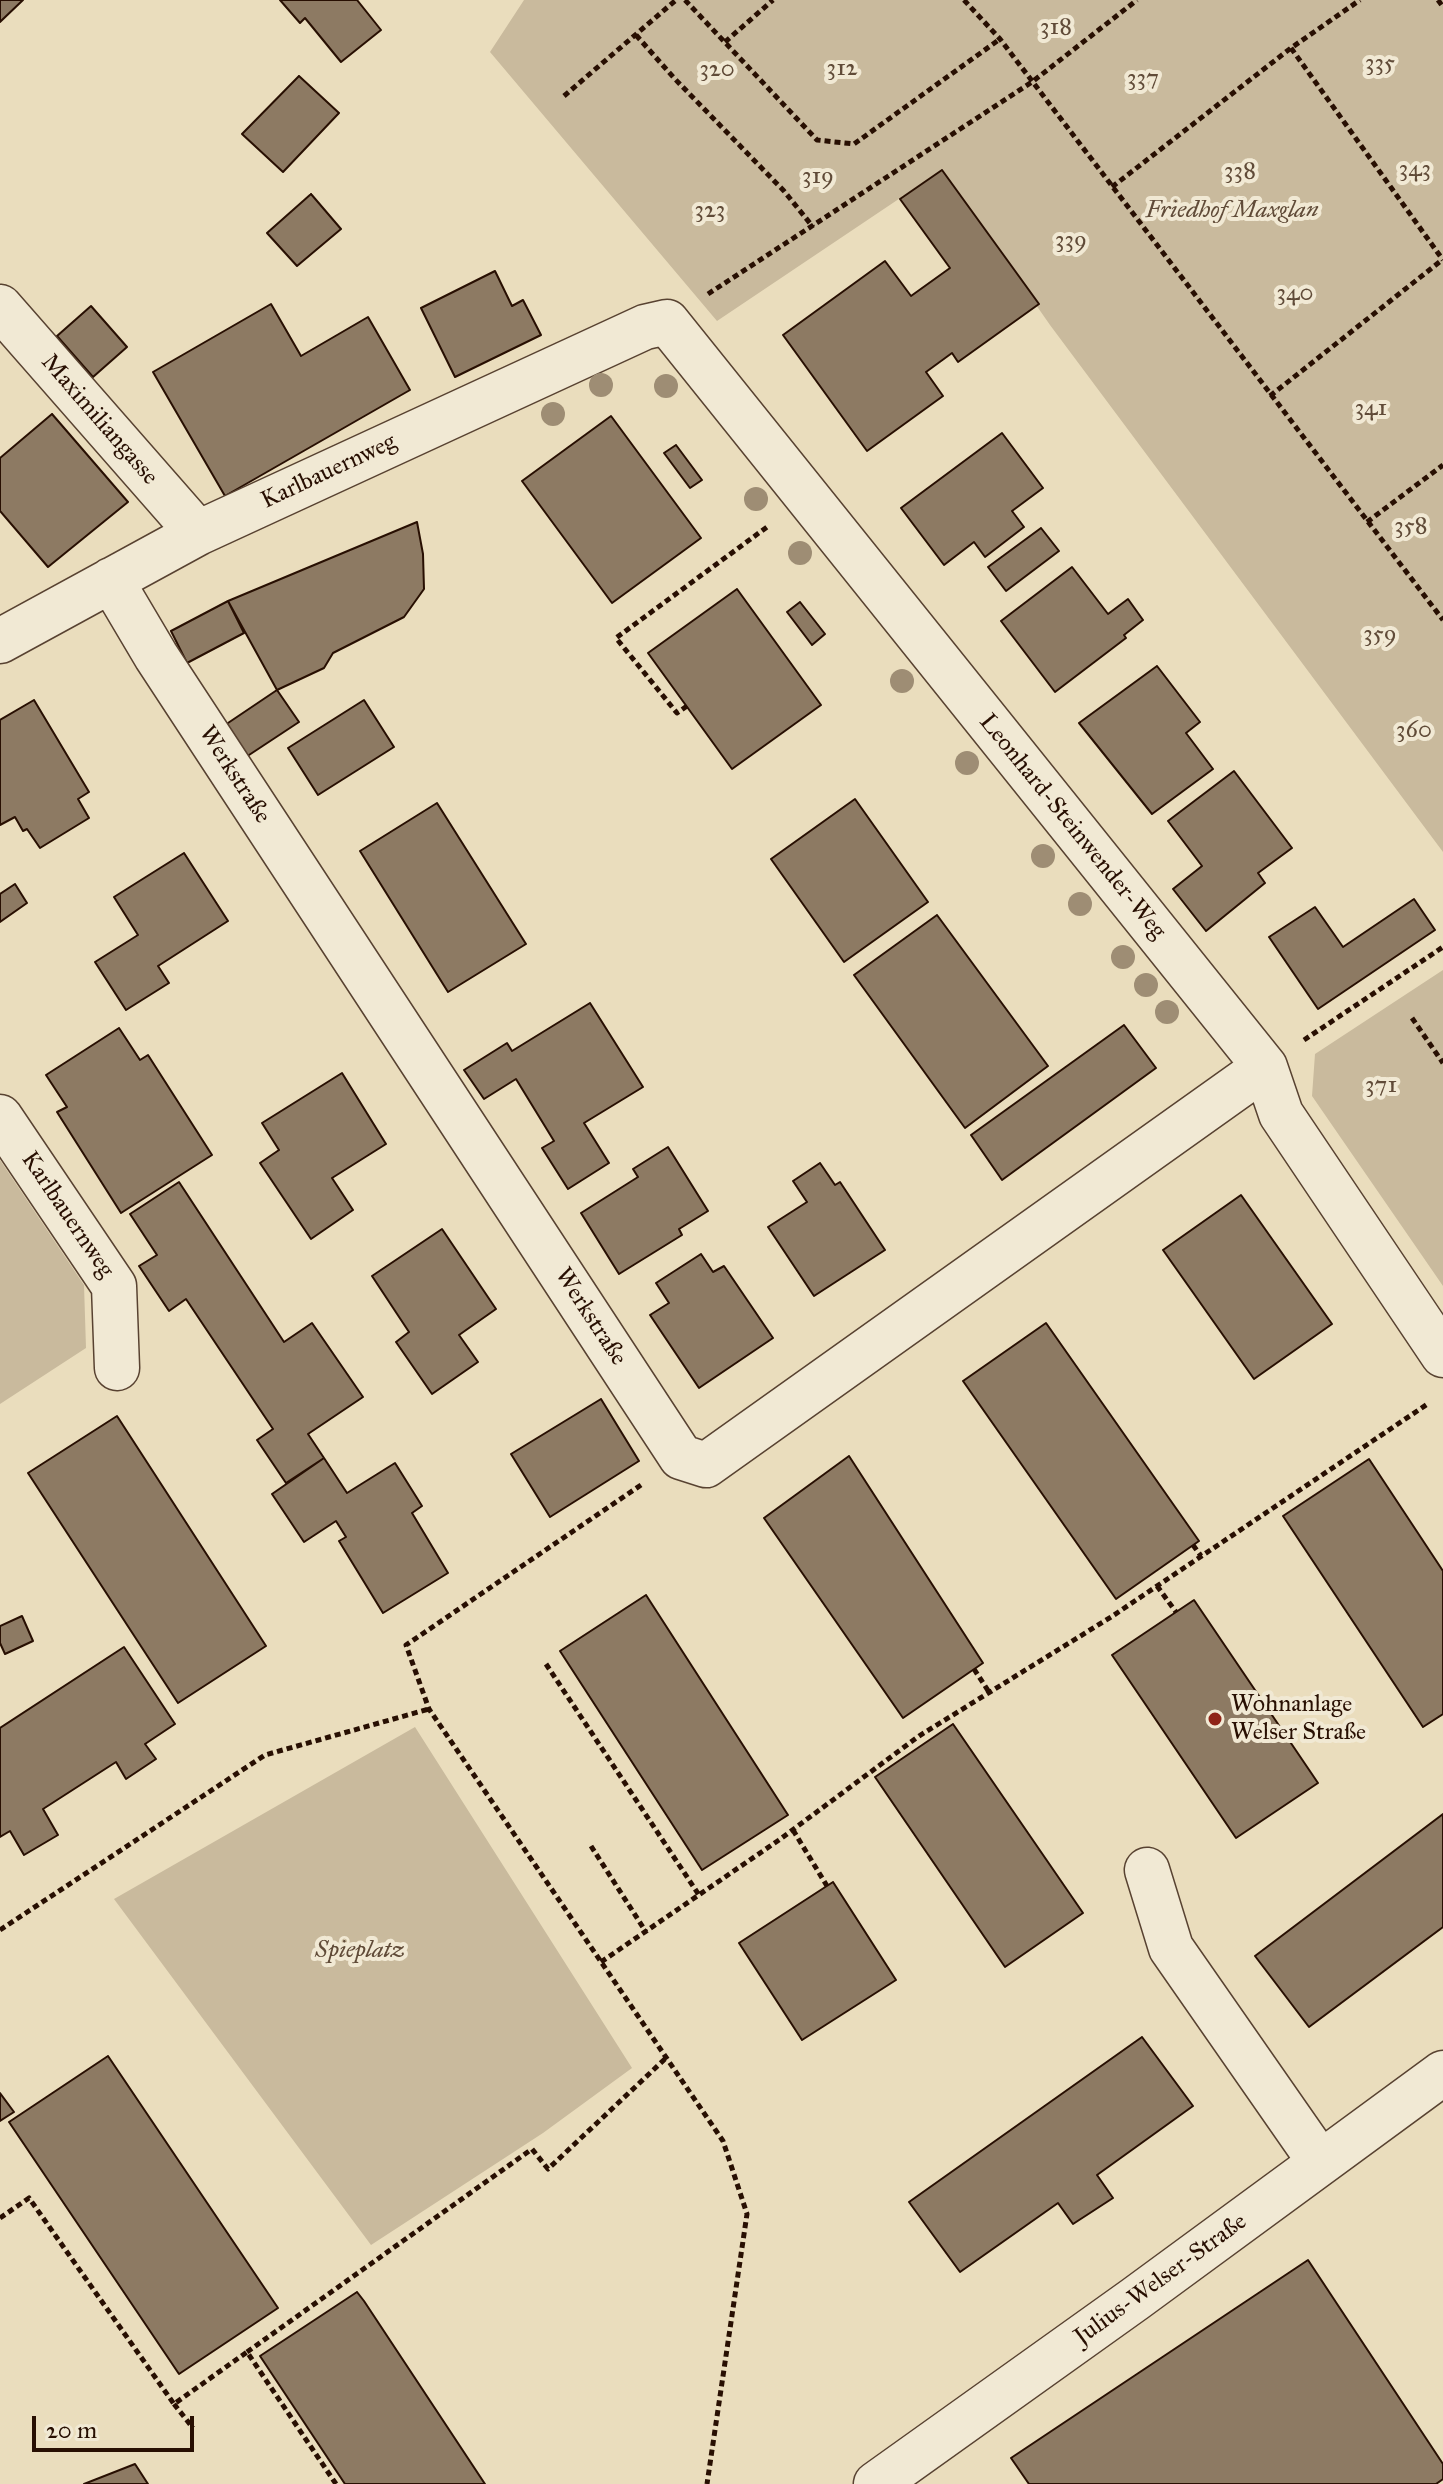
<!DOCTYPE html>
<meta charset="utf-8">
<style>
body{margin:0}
#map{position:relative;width:1443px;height:2484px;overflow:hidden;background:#eaddbd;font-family:"IM FELL Great Primer",serif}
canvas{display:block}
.scale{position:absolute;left:32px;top:2416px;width:162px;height:36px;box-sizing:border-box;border:4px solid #280f02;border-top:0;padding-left:10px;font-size:24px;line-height:28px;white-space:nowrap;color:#280f02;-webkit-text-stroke:6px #f1e9d4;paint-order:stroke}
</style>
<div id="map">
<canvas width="1443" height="2484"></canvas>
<div class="scale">20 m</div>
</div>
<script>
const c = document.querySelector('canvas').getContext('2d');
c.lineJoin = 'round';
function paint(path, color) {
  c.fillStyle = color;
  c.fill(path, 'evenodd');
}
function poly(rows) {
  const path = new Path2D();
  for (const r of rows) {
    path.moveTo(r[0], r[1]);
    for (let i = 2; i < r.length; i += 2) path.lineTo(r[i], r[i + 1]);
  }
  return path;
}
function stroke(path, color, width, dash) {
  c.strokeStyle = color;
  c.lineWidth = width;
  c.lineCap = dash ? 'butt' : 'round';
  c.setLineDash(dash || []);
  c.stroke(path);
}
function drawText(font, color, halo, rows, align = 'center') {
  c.font = font + ' "IM FELL Great Primer",serif';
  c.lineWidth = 8;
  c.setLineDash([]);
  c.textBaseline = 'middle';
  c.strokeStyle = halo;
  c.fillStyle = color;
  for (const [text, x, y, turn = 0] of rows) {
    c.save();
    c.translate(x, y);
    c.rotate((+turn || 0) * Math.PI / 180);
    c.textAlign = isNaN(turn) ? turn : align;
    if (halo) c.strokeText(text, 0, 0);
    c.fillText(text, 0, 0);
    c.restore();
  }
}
const green = poly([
 [524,0,1443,0,1443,852,1050,325,942,170,717,321,490,52],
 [1443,970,1443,1286,1312,1096,1315,1054],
 [0,1160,84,1285,86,1348,0,1404],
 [415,1727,632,2068,543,2133,371,2245,114,1899]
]);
const building = poly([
 [0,0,23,0,0,22,0,0],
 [280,0,357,0,381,30,341,62,305,18,300,23,280,0],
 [299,76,339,113,283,172,242,134,299,76],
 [942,170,1039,304,958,362,952,353,926,372,943,396,867,451,783,335,885,261,911,296,950,268,900,199,942,170],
 [311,194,341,229,297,266,267,233,311,194],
 [495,271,512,306,523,300,541,335,455,377,421,308,495,271],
 [271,304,301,356,368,317,410,390,225,496,153,372,271,304],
 [91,306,127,347,93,377,57,336,91,306],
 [52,414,128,502,48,567,0,511,0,458,52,414],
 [611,416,701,538,612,603,522,481,611,416],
 [1002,433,1043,488,1012,511,1024,527,985,557,974,542,944,565,901,508,1002,433],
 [676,445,702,480,690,488,664,453,676,445],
 [417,522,423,554,424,589,404,617,333,653,324,668,277,690,228,601,417,522],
 [1041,528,1059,551,1006,591,988,567,1041,528],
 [1072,567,1108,614,1128,599,1143,620,1124,635,1126,638,1055,692,1001,621,1072,567],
 [737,589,821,705,732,769,648,653,737,589],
 [228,601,244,633,187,663,171,631,228,601],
 [800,602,825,634,812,645,787,612,800,602],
 [1157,666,1200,722,1186,733,1213,769,1152,814,1079,723,1157,666],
 [277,690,299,722,246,757,225,725,277,690],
 [34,700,89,792,78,799,89,818,40,848,27,829,23,831,15,817,0,825,0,720,34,700],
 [364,700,394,747,318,795,288,748,364,700],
 [1234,771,1292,848,1258,873,1265,883,1206,931,1173,889,1202,866,1168,821,1234,771],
 [855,799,928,902,844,962,771,859,855,799],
 [437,803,526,944,448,992,360,851,437,803],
 [184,853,228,921,158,966,169,983,126,1010,95,962,138,935,114,897,184,853],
 [15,884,27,903,0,922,0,894,15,884],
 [1414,899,1435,930,1318,1009,1269,937,1315,907,1343,947,1414,899],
 [937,915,1048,1066,965,1128,854,975,937,915],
 [590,1003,643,1087,584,1123,609,1163,568,1189,542,1148,554,1141,516,1079,484,1099,464,1070,507,1043,512,1051,590,1003],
 [1124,1025,1156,1068,1002,1180,971,1135,1124,1025],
 [119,1028,140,1060,148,1055,212,1155,121,1213,57,1112,67,1107,46,1075,119,1028],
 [342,1073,386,1144,332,1178,353,1210,311,1239,260,1163,279,1150,262,1123,342,1073],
 [668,1147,708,1211,679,1229,682,1235,619,1274,581,1213,638,1177,633,1169,668,1147],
 [820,1163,835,1185,840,1182,885,1250,814,1296,768,1227,807,1202,793,1181,820,1163],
 [179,1182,284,1342,312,1323,363,1397,308,1434,324,1458,286,1483,257,1440,273,1429,186,1299,169,1311,139,1266,157,1255,130,1214,179,1182],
 [1241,1195,1332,1324,1254,1379,1163,1250,1241,1195],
 [442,1229,496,1309,459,1335,478,1362,432,1394,396,1342,409,1332,372,1276,442,1229],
 [701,1254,713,1272,724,1266,773,1338,699,1388,650,1315,669,1303,656,1283,701,1254],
 [1046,1323,1199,1541,1116,1599,963,1381,1046,1323],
 [601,1399,639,1461,550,1517,511,1454,601,1399],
 [117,1416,266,1646,178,1703,28,1473,117,1416],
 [849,1456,983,1663,903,1718,764,1518,849,1456],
 [324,1458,347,1493,395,1463,422,1506,412,1513,448,1573,383,1613,339,1541,346,1537,336,1521,304,1542,272,1494,324,1458],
 [1369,1459,1443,1571,1443,1714,1423,1727,1283,1516,1369,1459],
 [646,1595,788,1815,702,1870,560,1651,646,1595],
 [1194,1600,1318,1783,1236,1838,1112,1655,1194,1600],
 [22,1616,33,1641,5,1654,0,1643,0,1626,22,1616],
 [124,1647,175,1724,145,1744,156,1759,126,1779,116,1762,43,1809,58,1835,24,1855,10,1831,0,1837,0,1728,124,1647],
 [953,1724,1083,1913,1005,1967,875,1777,953,1724],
 [1443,1814,1443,1927,1309,2027,1255,1956,1443,1814],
 [833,1882,896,1980,802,2040,739,1943,833,1882],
 [1142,2037,1193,2106,1097,2175,1113,2198,1073,2224,1058,2203,960,2272,909,2202,1142,2037],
 [108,2056,278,2308,179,2374,9,2122,108,2056],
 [0,2093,14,2112,0,2121,0,2093],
 [1308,2260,1443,2464,1443,2479,1436,2484,1029,2484,1011,2458,1308,2260],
 [357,2292,364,2301,485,2484,345,2484,260,2356,357,2292],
 [135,2464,148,2484,84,2484,135,2464]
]);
const path = poly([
 [685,0,817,140,854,144,1000,39],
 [964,0,1000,39,1443,620],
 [1438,0,1443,7],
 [636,35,674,78,784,191,813,227],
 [725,42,773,0],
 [1291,48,1443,260],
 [564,96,676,0],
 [1112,187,1291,48,1360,0],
 [708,294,1032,82,1137,0],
 [1270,396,1442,260],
 [1367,522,1443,465],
 [687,706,677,713,616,638,767,527],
 [1412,1018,1443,1063],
 [1304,1040,1443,947],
 [641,1485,406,1645,429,1709,723,2141,747,2214,707,2484],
 [1193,1545,1201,1556],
 [1157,1586,1176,1612],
 [546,1664,699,1895],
 [974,1669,989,1692],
 [793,1830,827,1886],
 [591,1846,646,1932],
 [0,1930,265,1755,429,1709],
 [601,1962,779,1840,919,1736,1111,1617,1429,1403],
 [0,2218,29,2198,174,2404,247,2352,336,2484],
 [247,2352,532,2149,548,2169,666,2058],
 [174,2404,193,2428]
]);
const minor = poly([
 [0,307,198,533],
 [111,580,156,656,681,1457,706,1465,1265,1067],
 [0,641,198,533,645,327,667,322,1265,1067,1281,1114,1443,1355],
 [0,1117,114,1286,117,1368],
 [1147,1870,1171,1948,1320,2162],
 [876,2484,1135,2299,1443,2073]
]);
const trees = [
 [601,385],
 [666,386],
 [553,414],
 [756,499],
 [800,553],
 [902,681],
 [967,763],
 [1043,856],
 [1080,904],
 [1123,957],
 [1146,985],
 [1167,1012]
];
const markers = [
 [1215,1719,8,"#8f2418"]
];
const parkNames = [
 ["318",1056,28],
 ["335",1380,64],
 ["312",842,69],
 ["320",717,70],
 ["337",1143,79],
 ["343",1415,170],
 ["338",1240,172],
 ["319",818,177],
 ["323",710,211],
 ["Friedhof Maxglan",1232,211],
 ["339",1071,241],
 ["340",1295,294],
 ["341",1371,409],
 ["358",1411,527],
 ["359",1380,635],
 ["360",1414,731],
 ["371",1381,1086],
 ["Spieplatz",360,1951]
];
const streetNames = [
 ["Maximiliangasse",99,420,49],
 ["Karlbauernweg",329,472,-25],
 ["Werkstraße",234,775,57],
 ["Leonhard-Steinwender-Weg",1072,827,51],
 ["Karlbauernweg",67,1215,56],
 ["Werkstraße",590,1317,57],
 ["Julius-Welser-Straße",1161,2280,-36]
];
const poiNames = [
 ["Wohnanlage",1231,1705],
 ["Welser Straße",1231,1733]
];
paint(green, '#c9ba9d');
paint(building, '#8d7a63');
stroke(building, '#280f02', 2);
stroke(minor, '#584231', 47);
stroke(path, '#280f02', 5, [6, 4]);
stroke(minor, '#f1e9d4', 44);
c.fillStyle = '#9e8d74';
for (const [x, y] of trees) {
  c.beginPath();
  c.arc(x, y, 12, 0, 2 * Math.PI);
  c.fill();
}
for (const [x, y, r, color] of markers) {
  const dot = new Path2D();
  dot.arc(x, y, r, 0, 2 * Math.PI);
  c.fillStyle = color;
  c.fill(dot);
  stroke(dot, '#f1e9d4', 3);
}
drawText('italic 24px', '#604b38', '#f1e9d4', parkNames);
drawText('24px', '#280f02', '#f1e9d4', streetNames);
drawText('24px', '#280f02', '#f1e9d4', poiNames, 'left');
</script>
